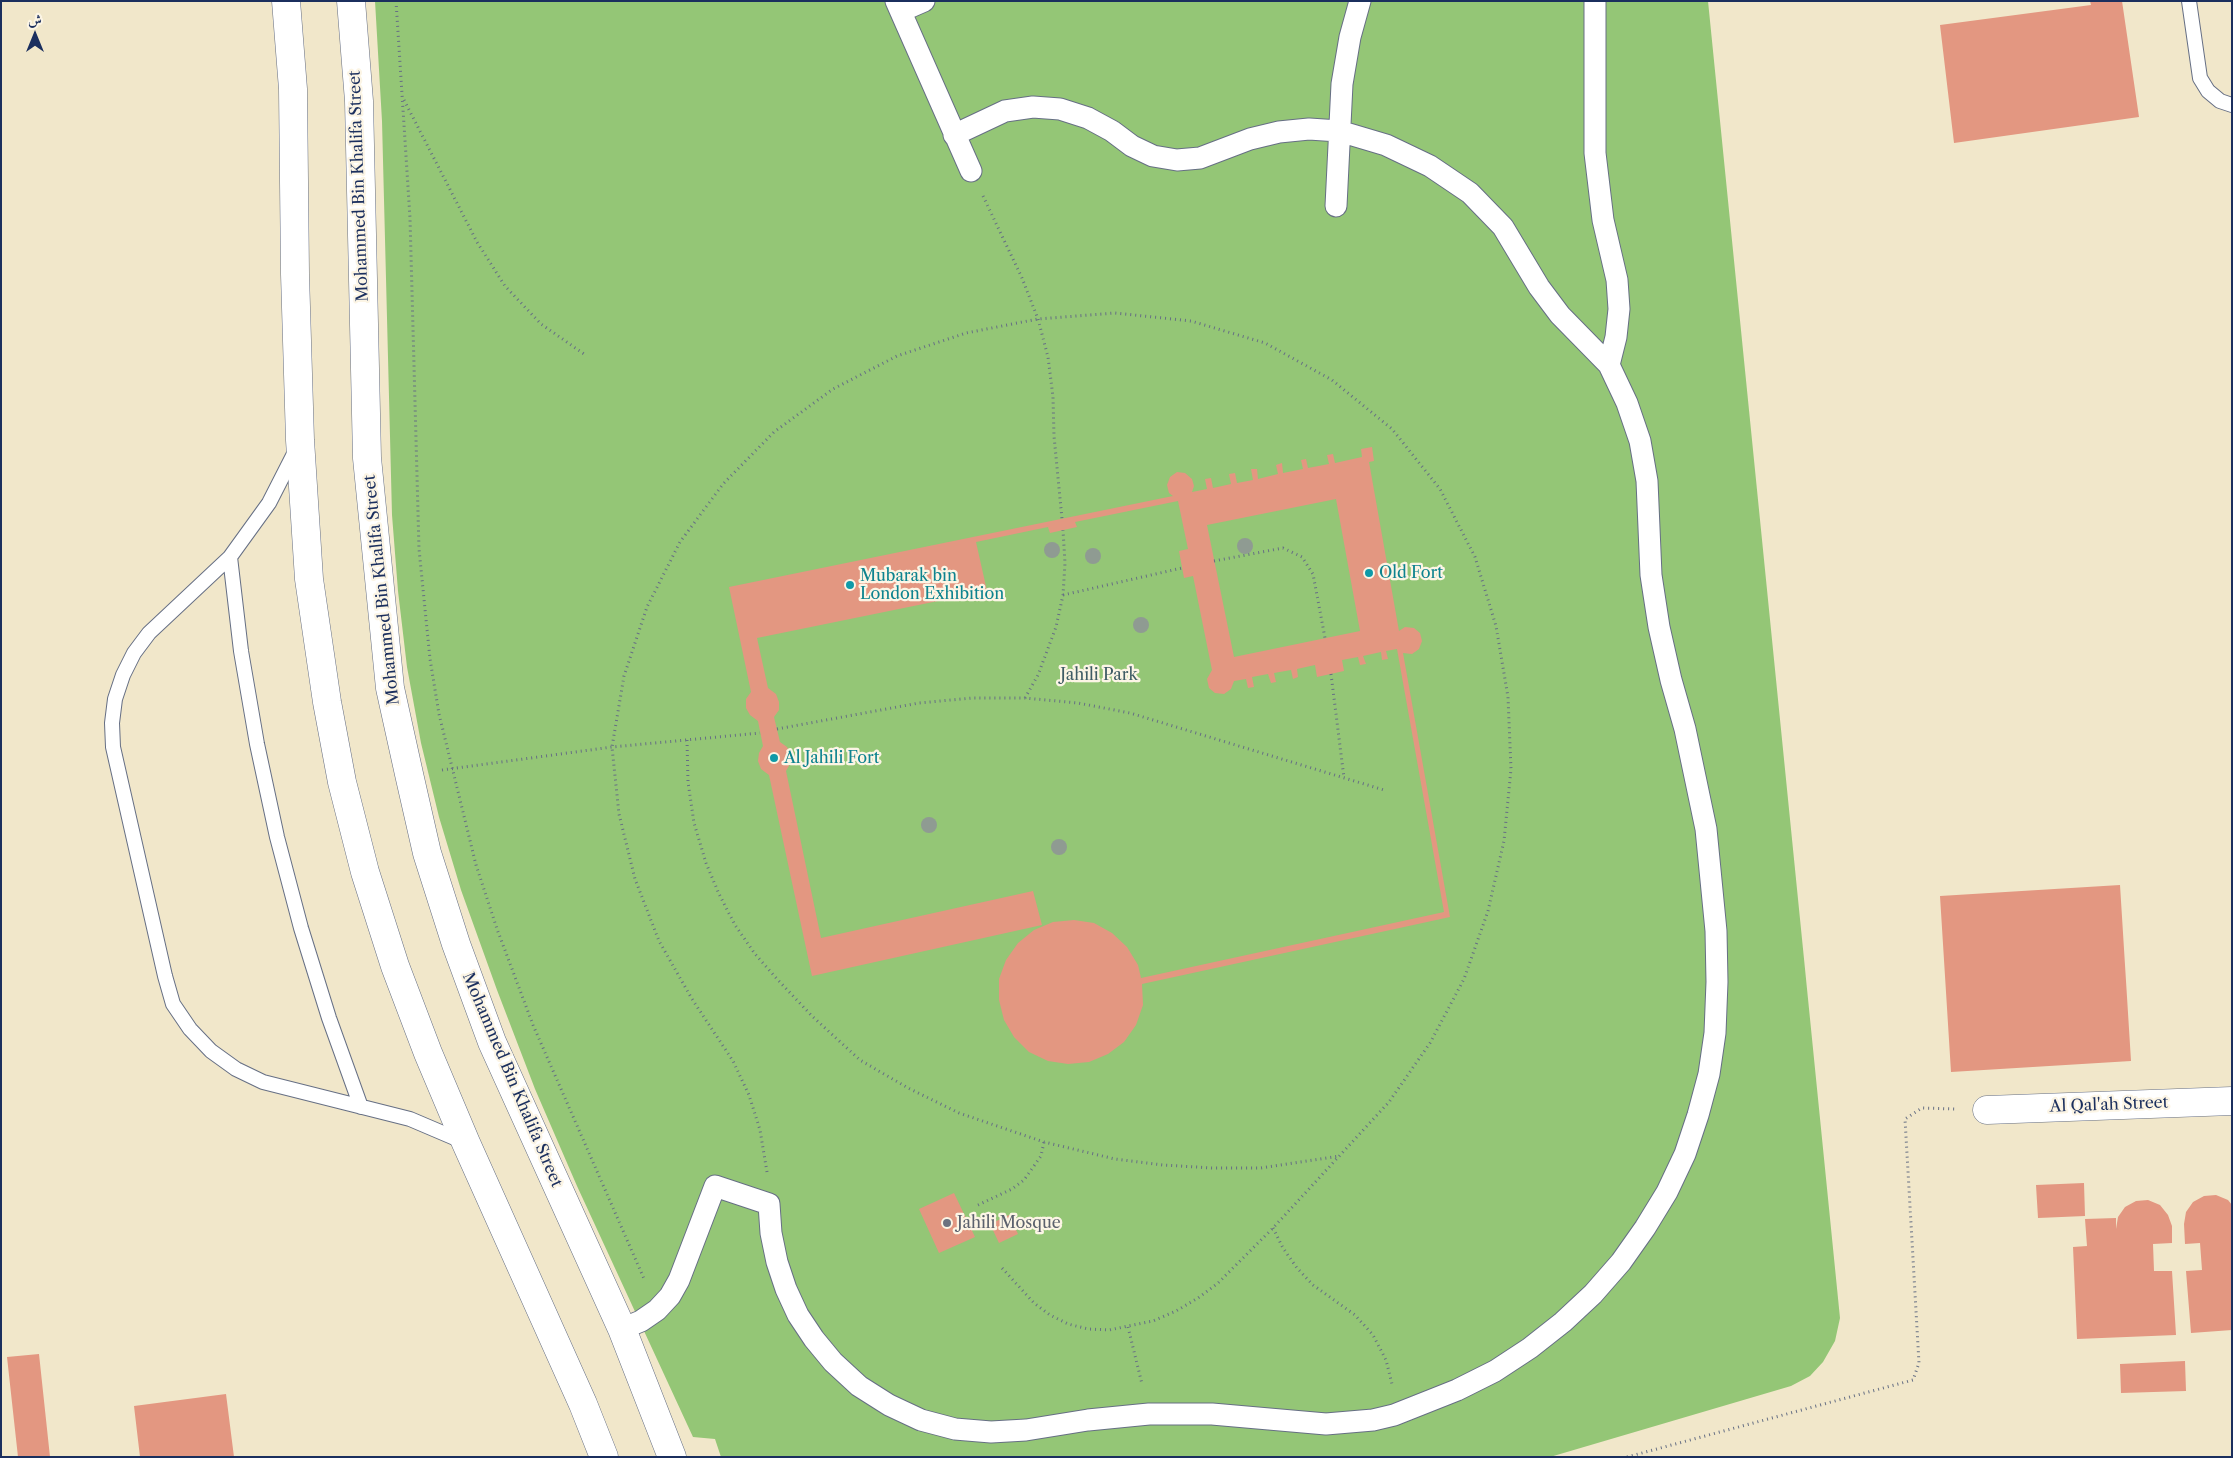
<!DOCTYPE html>
<meta charset="utf-8">
<style>
body{margin:0}
#map{position:relative;width:2233px;height:1458px;overflow:hidden;background:#f1e7ca;font-family:"Libre Caslon Text",Amiri,serif}
canvas{display:block}
.frame{position:absolute;inset:0;border:2px solid #1b2f5e;pointer-events:none}
.north{position:absolute;left:10px;top:10px;width:50px;height:50px;-webkit-text-stroke:4px #fcf5e5;paint-order:stroke;rotate:0deg;font-size:14px;font-weight:700;line-height:20px;text-align:center;color:#1b2f5e}
.north::after{content:'';display:block;margin:auto;width:18px;height:22px;background:#1b2f5e;clip-path:polygon(50% 0,100% 100%,50% 72%,0 100%)}
</style>
<div id="map">
<canvas width="2233" height="1458"></canvas>
<div class="frame"></div>
<div class="north">ش</div>
</div>
<script>
const c = document.querySelector('canvas').getContext('2d');
c.lineJoin = 'round';
function paint(path, color) {
  c.fillStyle = color;
  c.fill(path, 'evenodd');
}
function poly(rows) {
  const path = new Path2D();
  for (const r of rows) {
    path.moveTo(r[0], r[1]);
    for (let i = 2; i < r.length; i += 2) path.lineTo(r[i], r[i + 1]);
  }
  return path;
}
function stroke(path, color, width, dash) {
  c.strokeStyle = color;
  c.lineWidth = width;
  c.lineCap = dash ? 'butt' : 'round';
  c.setLineDash(dash || []);
  c.stroke(path);
}
function drawText(font, color, halo, rows, align = 'center') {
  c.font = font + ' "Libre Caslon Text",serif';
  c.lineWidth = 4.5;
  c.setLineDash([]);
  c.textBaseline = 'middle';
  c.strokeStyle = halo;
  c.fillStyle = color;
  for (const [text, x, y, turn = 0] of rows) {
    c.save();
    c.translate(x, y);
    c.rotate((+turn || 0) * Math.PI / 180);
    c.textAlign = isNaN(turn) ? turn : align;
    if (halo) c.strokeText(text, 0, 0);
    c.fillText(text, 0, 0);
    c.restore();
  }
}
const green = poly([
 [375,1,1708,1,1840,1318,1835,1341,1823,1362,1810,1376,1791,1386,1550,1457,721,1457,715,1439,693,1437,577,1186,535,1089,497,990,461,890,439,817,421,743,407,667,398,591,392,515,382,121]
]);
const building = poly([
 [2090,1,2122,1,2139,117,1954,143,1940,25,2091,5],
 [1372,447,1374,461,1369,462,1399,631,1405,627,1414,628,1420,633,1422,641,1419,649,1412,654,1403,653,1450,917,1142,984,1143,1005,1136,1025,1124,1042,1108,1054,1089,1062,1068,1064,1048,1061,1029,1052,1014,1037,1004,1020,999,1000,999,979,1006,960,1018,943,1034,930,1053,922,1074,920,1094,923,1112,933,1127,947,1138,965,1141,978,1444,912,1397,649,1386,651,1388,659,1382,660,1381,652,1363,656,1366,664,1360,665,1358,657,1342,660,1344,671,1317,677,1315,665,1297,669,1298,677,1293,679,1291,670,1274,673,1276,682,1271,683,1268,674,1252,677,1254,687,1248,688,1246,679,1234,681,1231,689,1224,694,1215,693,1209,688,1207,679,1212,670,1193,576,1184,578,1179,551,1188,549,1178,501,1075,522,1077,527,1050,533,1048,527,976,542,987,591,757,638,768,688,776,694,779,702,779,710,774,717,780,742,787,747,791,755,790,764,786,771,821,938,1033,891,1042,925,812,976,769,775,761,769,758,761,759,753,763,746,758,721,750,715,746,708,746,699,751,692,729,587,1173,496,1169,493,1167,485,1170,477,1177,472,1185,473,1192,479,1194,486,1192,492,1207,489,1205,479,1211,478,1213,488,1231,484,1229,474,1235,473,1237,483,1253,480,1251,469,1257,469,1258,479,1278,474,1276,465,1282,463,1283,473,1303,469,1301,460,1306,459,1308,468,1329,464,1327,455,1333,454,1335,463,1362,457,1361,449],
 [1336,499,1360,631,1234,657,1207,525],
 [2120,885,2131,1061,1951,1072,1940,896],
 [2084,1183,2085,1216,2038,1218,2036,1185],
 [954,1193,975,1237,939,1253,919,1209],
 [2216,1195,2228,1200,2232,1205,2232,1330,2191,1333,2186,1271,2202,1270,2200,1243,2185,1244,2184,1224,2186,1212,2193,1202,2204,1196],
 [2148,1200,2160,1205,2168,1215,2172,1226,2172,1243,2153,1244,2154,1271,2172,1271,2176,1335,2077,1339,2073,1247,2087,1246,2085,1219,2116,1218,2116,1229,2118,1217,2125,1207,2136,1201],
 [1009,1215,1018,1234,999,1243,990,1224],
 [39,1354,50,1457,18,1457,7,1357],
 [2185,1361,2186,1391,2121,1393,2120,1364],
 [226,1394,234,1457,140,1457,134,1406]
]);
const path = poly([
 [396,1,410,218,419,549,430,659,439,714,476,865,497,929,533,1025,645,1281],
 [404,100,477,242,505,286,541,324,584,354],
 [983,196,1022,278,1038,319,1048,357,1053,397,1054,436,1062,519],
 [1214,561,1283,548,1302,557,1313,574,1325,638],
 [1063,595,1182,568],
 [1331,674,1344,778],
 [1025,698,1038,675,1056,627,1063,595,1065,563,1063,530],
 [777,729,919,703,972,698,1025,698,1078,703,1130,713,1384,790],
 [687,740,688,782,694,823,706,863,719,894,735,925,755,954,777,979,812,1016,860,1060,908,1088,959,1113,1044,1142,1115,1159,1163,1165,1212,1168,1261,1168,1340,1156],
 [442,770,612,747,760,733],
 [767,1172,760,1130,749,1095,733,1061,692,999,659,941,635,879,619,814,612,747,624,676,647,607,680,542,723,484,774,432,833,389,897,356,966,333,1038,319,1115,313,1191,321,1265,343,1332,380,1392,429,1440,489,1475,557,1496,626,1508,697,1511,769,1504,841,1488,911,1464,979,1430,1043,1389,1102,1273,1228,1218,1283,1198,1298,1176,1311,1153,1321,1109,1330,1088,1329,1068,1324,1050,1315,1034,1303,1002,1268],
 [978,1205,1012,1189,1024,1180,1041,1156,1044,1142],
 [1273,1228,1283,1248,1297,1268,1313,1285,1355,1315,1373,1335,1386,1360,1392,1384],
 [1128,1327,1142,1384],
 [1627,1457,1913,1380,1919,1363,1905,1119,1922,1108,1955,1109]
]);
const service = poly([
 [2189,1,2200,78,2208,91,2220,101,2232,105],
 [295,452,269,503,230,557,149,633,134,653,123,675,115,699,112,723,113,747,165,976,173,1004,190,1029,211,1051,236,1069,263,1082,410,1119,464,1142],
 [230,557,241,651,257,744,277,837,301,928,329,1018,361,1107]
]);
const pedestrian = poly([
 [896,1,971,171],
 [1595,1,1595,153,1603,220,1617,280,1619,309,1616,337,1609,365],
 [901,11,924,1],
 [1336,206,1342,84,1350,37,1360,1],
 [622,1329,641,1321,657,1310,670,1296,679,1280,715,1186,769,1204,771,1233,777,1262,786,1289,798,1315,814,1339,833,1362,859,1386,889,1405,921,1420,955,1429,991,1432,1026,1430,1088,1420,1149,1414,1212,1414,1326,1424,1373,1420,1394,1415,1457,1390,1495,1371,1530,1348,1563,1322,1593,1294,1621,1262,1645,1228,1667,1192,1685,1154,1698,1115,1709,1074,1715,1033,1717,982,1716,931,1706,829,1685,729,1671,680,1659,627,1651,575,1647,481,1640,441,1627,403,1609,365,1560,315,1539,287,1503,227,1470,193,1430,166,1386,145,1339,131,1309,129,1279,132,1250,139,1200,158,1177,160,1153,156,1132,146,1112,131,1088,118,1060,109,1033,107,1005,111,954,135]
]);
const minor = poly([
 [1987,1110,2232,1101]
]);
const secondary = poly([
 [286,1,293,89,295,274,300,440,309,579,327,702,342,782,365,872,395,966,428,1053,466,1143,583,1404,604,1457],
 [351,1,359,101,367,458,390,688,409,774,427,853,456,944,492,1042,622,1329,672,1457]
]);
const trees = [
 [1245,546],
 [1052,550],
 [1093,556],
 [1141,625],
 [929,825],
 [1059,847]
];
const markers = [
 [1369,573,5,"#0f9aa8"],
 [850,585,5,"#0f9aa8"],
 [774,758,5,"#0f9aa8"],
 [947,1223,5,"#6b7280"]
];
const streetNames = [
 ["Mohammed Bin Khalifa Street",359,186,-92],
 ["Mohammed Bin Khalifa Street",382,590,-96],
 ["Mohammed Bin Khalifa Street",512,1080,67],
 ["Al Qal'ah Street",2109,1105,-2]
];
const cultureNames = [
 ["Old Fort",1379,573],
 ["Mubarak bin",860,576],
 ["London Exhibition",860,594],
 ["Al Jahili Fort",784,758]
];
const parkNames = [
 ["Jahili Park",1099,675]
];
const worshipNames = [
 ["Jahili Mosque",957,1223]
];
paint(green, '#94c676');
paint(building, '#e39781');
stroke(service, '#666f84', 16);
stroke(pedestrian, '#666f84', 23);
stroke(minor, '#666f84', 29);
stroke(secondary, '#666f84', 29);
stroke(path, '#666f84', 3, [1, 4]);
stroke(service, '#fff', 14);
stroke(pedestrian, '#fff', 21);
stroke(minor, '#fff', 28);
stroke(secondary, '#fff', 28);
c.fillStyle = '#8f9b92';
for (const [x, y] of trees) {
  c.beginPath();
  c.arc(x, y, 8, 0, 2 * Math.PI);
  c.fill();
}
for (const [x, y, r, color] of markers) {
  const dot = new Path2D();
  dot.arc(x, y, r, 0, 2 * Math.PI);
  c.fillStyle = color;
  c.fill(dot);
  stroke(dot, '#fcf5e5', 2);
}
drawText('16px', '#1b2f5e', '#fcf5e5', streetNames);
drawText('16px', '#0d838f', '#fcf5e5', cultureNames, 'left');
drawText('16px', '#3f5c65', '#fcf5e5', parkNames);
drawText('16px', '#5b616d', '#fcf5e5', worshipNames, 'left');
</script>
